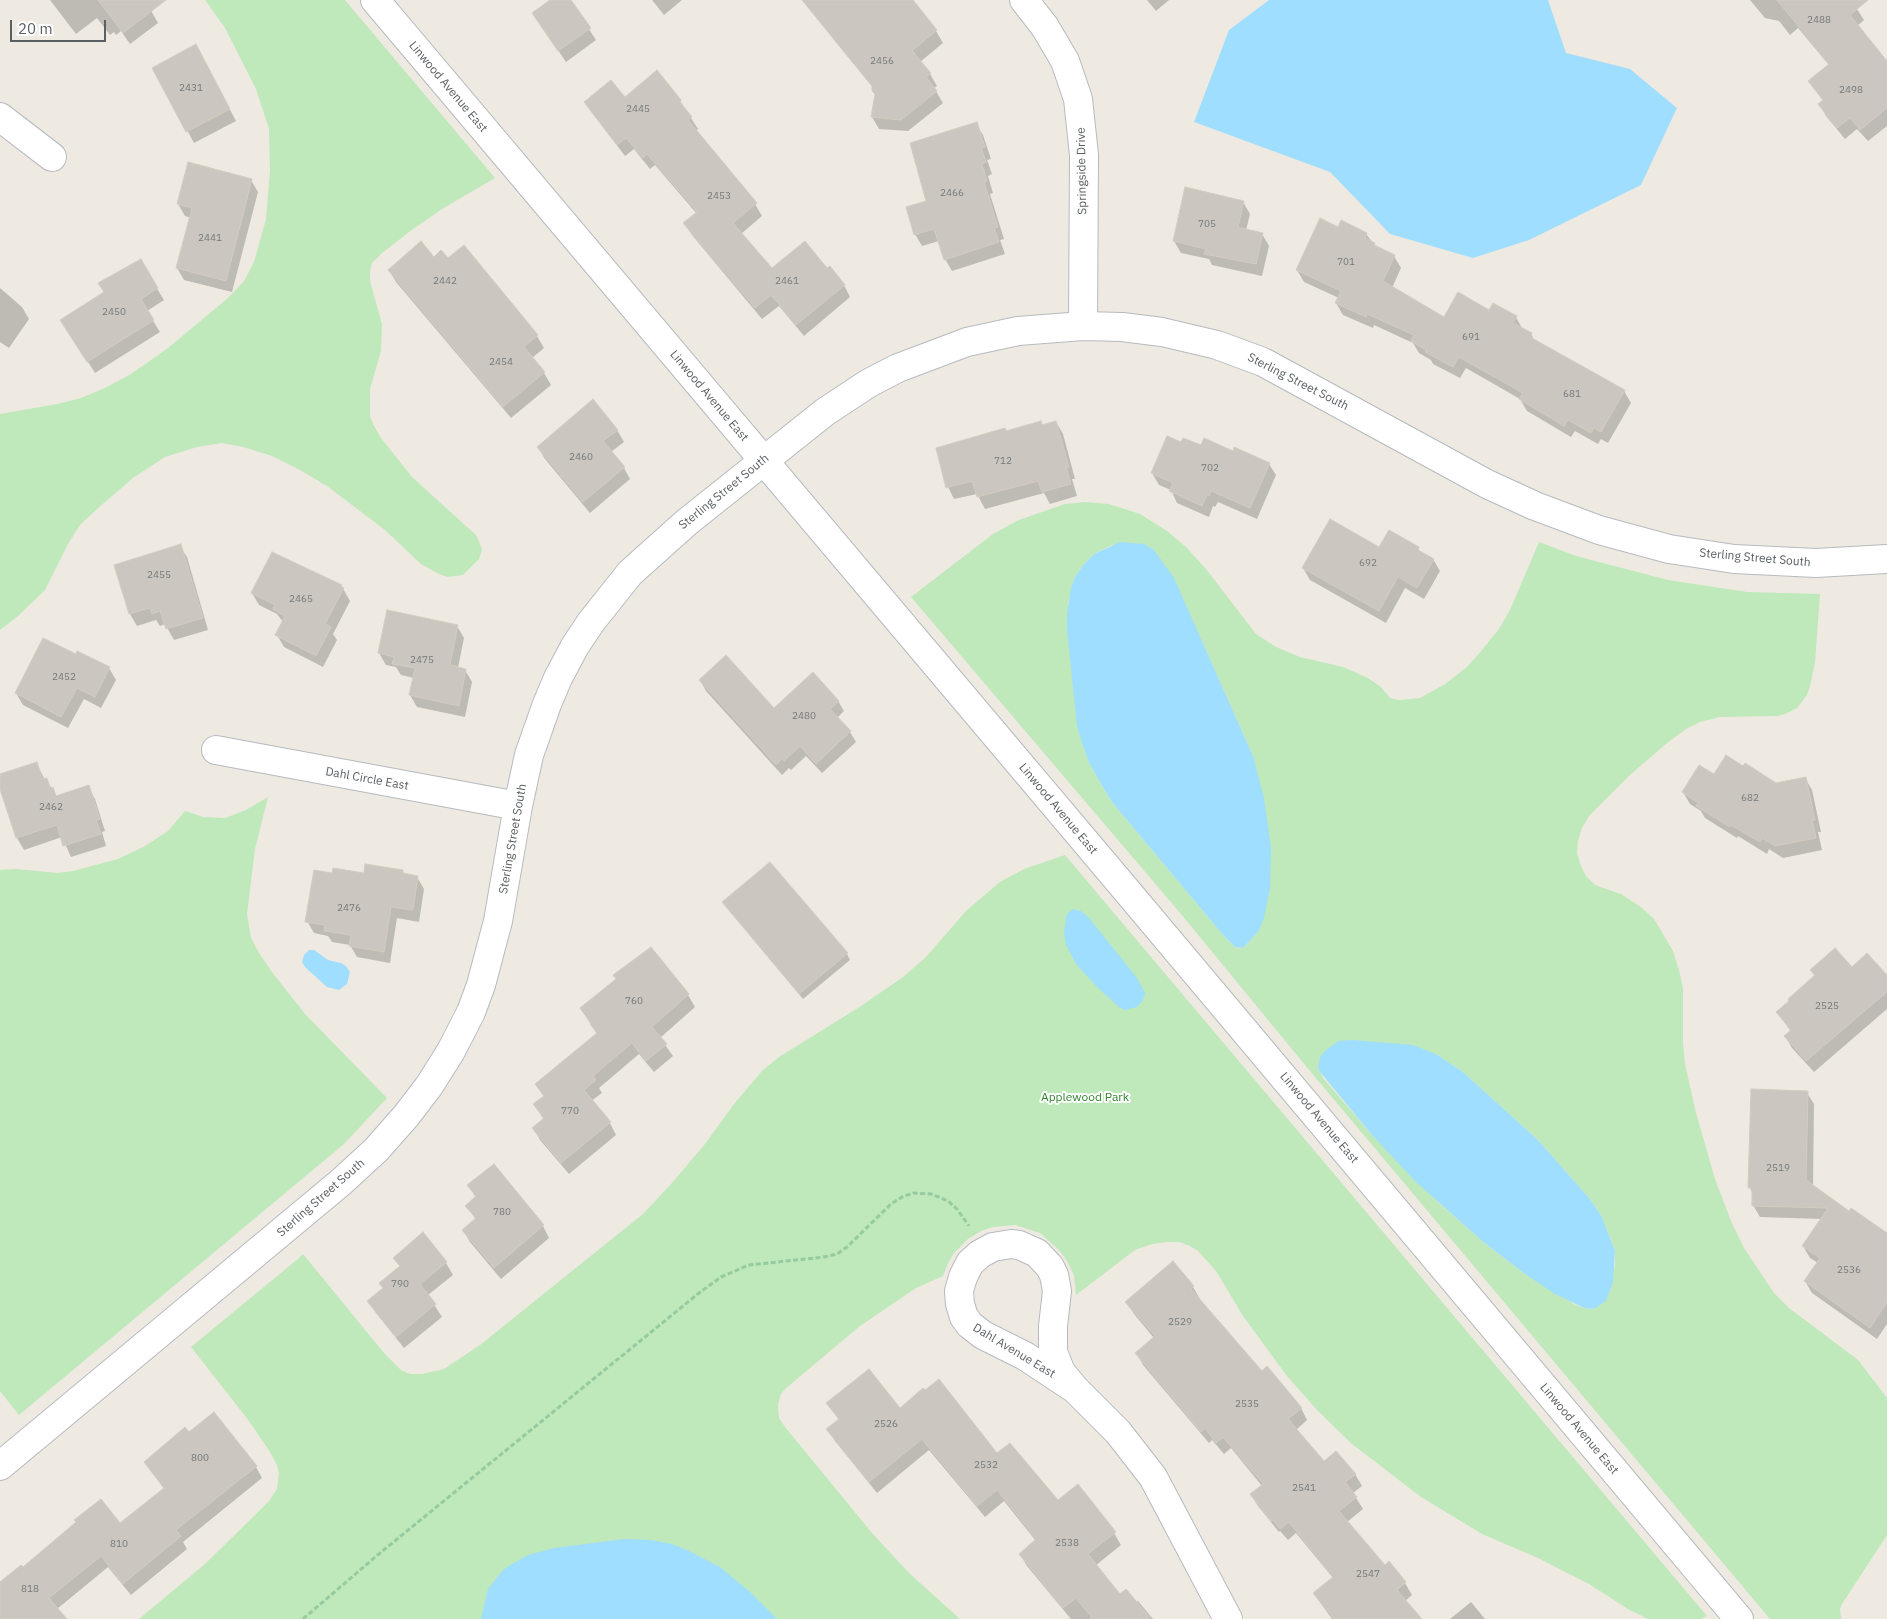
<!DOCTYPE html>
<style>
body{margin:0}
#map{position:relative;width:1887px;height:1619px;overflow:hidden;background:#eeeae1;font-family:"IBM Plex Sans",sans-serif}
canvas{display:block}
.scale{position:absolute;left:10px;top:20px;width:96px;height:22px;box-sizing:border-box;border:2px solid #595f63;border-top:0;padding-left:6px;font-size:15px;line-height:18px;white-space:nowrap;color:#595f63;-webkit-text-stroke:4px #fff;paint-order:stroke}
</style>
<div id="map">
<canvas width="1887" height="1619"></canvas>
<div class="scale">20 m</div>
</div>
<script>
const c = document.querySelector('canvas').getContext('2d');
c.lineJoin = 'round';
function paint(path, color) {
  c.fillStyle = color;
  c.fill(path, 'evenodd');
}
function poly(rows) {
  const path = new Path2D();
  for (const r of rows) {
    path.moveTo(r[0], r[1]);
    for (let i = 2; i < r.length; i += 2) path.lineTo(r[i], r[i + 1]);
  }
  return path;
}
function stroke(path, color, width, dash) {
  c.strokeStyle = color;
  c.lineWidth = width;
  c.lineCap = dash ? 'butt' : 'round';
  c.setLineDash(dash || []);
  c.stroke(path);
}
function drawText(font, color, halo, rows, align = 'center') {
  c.font = font + ' "IBM Plex Sans",sans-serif';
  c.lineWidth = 4;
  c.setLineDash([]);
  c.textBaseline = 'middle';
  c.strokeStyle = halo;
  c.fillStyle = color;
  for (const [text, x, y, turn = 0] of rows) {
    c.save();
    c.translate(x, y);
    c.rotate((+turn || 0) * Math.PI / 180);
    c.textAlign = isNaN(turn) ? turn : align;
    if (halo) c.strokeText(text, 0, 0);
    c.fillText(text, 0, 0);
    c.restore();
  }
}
const green = poly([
 [205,0,345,0,495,178,442,209,409,232,381,254,372,263,370,271,370,281,382,324,381,351,370,389,370,416,373,424,381,438,412,477,477,536,482,550,479,559,463,575,448,577,439,574,421,564,385,530,327,486,300,470,272,456,243,447,222,443,197,447,165,457,133,478,97,509,80,525,68,544,45,590,18,616,0,630,0,414,57,404,81,398,105,388,131,374,168,348,228,298,244,281,254,262,266,219,270,171,269,129,256,89,225,28],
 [1084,502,1109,504,1140,514,1167,531,1186,547,1206,569,1256,634,1276,647,1300,657,1343,667,1368,678,1381,687,1390,698,1399,700,1420,698,1445,684,1467,667,1482,650,1499,629,1510,610,1539,542,1576,556,1668,580,1747,592,1820,594,1815,663,1810,686,1807,695,1797,708,1785,714,1777,716,1720,717,1700,722,1686,729,1667,743,1630,775,1589,816,1582,828,1578,841,1577,853,1581,866,1586,876,1595,885,1621,894,1641,907,1654,919,1673,951,1679,970,1683,988,1683,1044,1685,1064,1696,1113,1715,1179,1731,1221,1744,1248,1774,1293,1789,1308,1858,1360,1887,1398,1887,1535,1842,1604,1840,1609,1841,1619,1770,1619,1305,1065,1181,914,911,597,993,534,1019,520,1065,504],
 [1112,545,1200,637,1253,756,1258,932,1243,948,1235,947,1223,935,1111,801,1089,763,1083,746,1068,603,1075,577,1084,564,1094,554],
 [1436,1054,1463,1072,1538,1140,1590,1199,1602,1217,1615,1251,1615,1266,1594,1309,1583,1308,1574,1304,1525,1274,1482,1241,1438,1202,1372,1135,1323,1078,1318,1067,1320,1057],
 [268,797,255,849,247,914,251,938,259,953,272,972,305,1014,387,1098,344,1144,19,1415,0,1391,0,870,16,869,58,873,73,871,118,859,145,846,168,831,185,811,203,817,225,818,246,810],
 [1065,855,1707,1616,1701,1619,1648,1619,1628,1609,1589,1584,1538,1558,1482,1534,1421,1497,1352,1444,1317,1410,1287,1376,1243,1316,1216,1271,1198,1251,1190,1246,1179,1242,1167,1242,1152,1244,1135,1250,1076,1295,1074,1275,1066,1259,1058,1249,1040,1233,1015,1225,993,1227,981,1231,968,1239,954,1253,948,1263,943,1276,916,1288,860,1326,785,1389,781,1394,778,1405,779,1418,785,1427,872,1533,909,1573,960,1619,139,1619,205,1564,253,1517,269,1501,277,1489,279,1473,277,1465,270,1452,249,1421,191,1347,299,1258,303,1254,384,1353,401,1370,410,1374,422,1374,444,1369,480,1345,643,1214,671,1184,705,1144,734,1104,762,1071,779,1057,861,1006,903,977,926,957,966,911,1000,882,1024,869]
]);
const water = poly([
 [1269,0,1548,0,1566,53,1630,69,1677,108,1641,185,1529,240,1473,258,1390,234,1330,172,1194,122,1229,30],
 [1120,542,1144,544,1154,550,1174,578,1253,756,1264,798,1271,847,1270,888,1264,918,1258,932,1243,948,1235,947,1223,935,1111,801,1089,763,1083,746,1077,726,1067,630,1067,613,1071,588,1075,577,1084,564,1094,554],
 [1073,909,1081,911,1090,919,1137,978,1145,993,1143,1000,1137,1007,1125,1010,1119,1007,1098,988,1076,964,1066,945,1064,932,1067,914],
 [309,950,314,950,328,960,341,963,346,966,350,972,347,984,339,990,327,987,305,967,302,962,304,955],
 [1352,1040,1413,1045,1436,1054,1463,1072,1538,1140,1590,1199,1602,1217,1615,1251,1613,1282,1606,1301,1594,1309,1584,1308,1555,1294,1525,1274,1482,1241,1416,1182,1372,1135,1320,1072,1318,1067,1320,1057,1326,1050,1339,1041],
 [625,1539,651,1540,672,1544,689,1551,720,1567,750,1592,777,1619,481,1619,488,1589,503,1570,512,1564,528,1555,554,1548]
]);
const shadow = poly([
 [50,0,145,0,158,23,130,44,121,31,116,35,114,32,110,35,97,18,76,34],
 [553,0,570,0,596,40,566,62,533,13],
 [652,0,682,0,664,15],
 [802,0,906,0,936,31,943,43,920,62,930,74,937,86,934,88,943,103,908,131,879,129,872,117,876,95,874,89],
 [1147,0,1169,0,1156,11],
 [1750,0,1851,0,1864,20,1857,26,1885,61,1887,59,1887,126,1868,141,1857,129,1845,139,1826,116,1819,104,1823,101,1809,81,1829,65,1798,28,1790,35,1779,21,1765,18],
 [203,58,236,121,194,143,154,68],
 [625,99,680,101,698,129,695,132,755,204,762,216,741,234,772,270,827,270,844,285,850,297,804,336,779,306,762,319,692,235,685,224,697,214,655,165,650,169,634,149,625,156,593,114,586,102],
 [976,124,983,135,991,159,987,160,992,174,988,176,993,193,990,194,1004,239,1000,240,1005,254,952,271,945,259,939,241,922,246,915,234,927,202],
 [251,180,258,192,232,292,184,280,177,268,191,218,185,216,178,204],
 [1243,202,1250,214,1246,230,1262,234,1269,246,1262,276,1212,265,1209,259,1181,253,1174,241],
 [1338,229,1366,234,1377,248,1394,256,1401,268,1392,288,1445,318,1489,311,1516,317,1523,330,1531,334,1535,342,1624,391,1631,403,1608,443,1601,439,1598,444,1575,431,1571,437,1527,411,1520,399,1466,368,1460,378,1433,364,1431,360,1419,353,1413,343,1374,325,1373,328,1343,315,1336,303,1339,298,1304,282,1297,270],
 [434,259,448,260,537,336,544,348,532,358,544,373,551,385,511,418,396,282,389,270],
 [140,261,164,300,147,311,160,332,95,373,69,332,105,293],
 [0,288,22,307,29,319,9,348,0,342],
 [1056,422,1063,434,1075,479,1072,479,1077,496,1050,504,1044,493,985,509,977,494,954,499,948,487,1006,432],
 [617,430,624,442,611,452,624,468,630,479,590,513,545,459,538,447],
 [1182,443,1234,452,1269,464,1276,475,1257,519,1218,502,1215,507,1213,506,1209,517,1177,503,1171,490,1159,485,1152,473],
 [180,546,187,557,208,630,174,640,165,624,160,626,156,620,137,626,130,614,115,565],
 [1380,548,1418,548,1421,553,1433,559,1440,571,1424,599,1405,588,1386,623,1310,580,1303,568],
 [341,585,350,601,333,634,337,640,323,667,284,647,277,635,283,622,277,614,259,605,252,593],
 [457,626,464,638,458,668,465,670,472,682,465,717,417,707,410,695,414,678,401,675,396,667,386,665,379,653],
 [76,656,109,668,116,680,101,708,84,699,68,728,23,705,16,693],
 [700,680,774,710,838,701,844,711,837,718,850,732,856,742,822,773,806,756,791,770,789,768,782,775,706,691],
 [37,764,45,780,46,779,57,797,88,787,95,799,105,831,102,832,106,846,71,857,62,837,24,850,17,838,0,785,0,776],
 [1715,776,1776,784,1805,778,1812,790,1821,832,1818,832,1822,850,1783,858,1769,849,1767,854,1738,836,1737,838,1705,818,1701,811,1690,804,1683,792],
 [402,872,404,875,417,877,424,889,419,922,397,918,390,963,357,957,350,945,332,942,328,936,314,933,307,921,334,875,365,875],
 [724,903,847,954,850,960,803,999],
 [1852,969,1887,977,1887,1009,1814,1072,1792,1048,1785,1036,1791,1032,1778,1012,1815,977,1811,970],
 [688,995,695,1007,660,1038,673,1056,654,1072,639,1054,599,1088,602,1093,591,1101,610,1123,616,1135,569,1174,540,1140,534,1128,544,1120,535,1105,544,1097,536,1084,597,1034,581,1009],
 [1807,1093,1814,1104,1813,1186,1887,1239,1887,1324,1877,1339,1812,1293,1805,1281,1818,1263,1810,1258,1803,1246,1822,1219,1760,1217,1753,1205,1753,1194,1750,1188],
 [469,1186,543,1226,549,1238,501,1279,470,1242,463,1230,476,1220,467,1206,476,1198],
 [422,1233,446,1263,453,1275,428,1295,442,1317,404,1348,376,1313,369,1301,384,1289,400,1267,395,1258],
 [1173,1263,1193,1287,1200,1299,1199,1300,1262,1373,1301,1408,1307,1420,1296,1430,1324,1463,1355,1474,1362,1486,1353,1493,1363,1509,1347,1522,1384,1566,1389,1563,1405,1583,1412,1595,1405,1601,1416,1619,1332,1619,1314,1594,1333,1578,1296,1533,1288,1540,1280,1531,1279,1532,1258,1506,1251,1495,1262,1486,1231,1448,1224,1454,1212,1440,1209,1443,1143,1365,1137,1353,1154,1338,1134,1314,1127,1303],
 [828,1403,900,1409,997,1455,1058,1502,1114,1533,1121,1545,1095,1566,1120,1596,1136,1603,1138,1601,1153,1619,1071,1619,1027,1566,1020,1554,1036,1541,1004,1501,985,1517,929,1450,877,1493,835,1441,828,1429,839,1420],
 [188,1434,256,1467,262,1478,183,1542,187,1549,131,1595,108,1567,57,1609,65,1619,0,1619,0,1584,23,1569,120,1525,164,1489,146,1463],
 [1471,1602,1485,1619,1450,1619]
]);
const building = poly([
 [98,0,166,0,123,33,98,0],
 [550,0,571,0,591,28,558,51,532,13,550,0],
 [802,0,913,0,937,30,912,51,931,73,926,77,937,91,901,120,871,117,875,94,872,91,872,86,802,0],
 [1777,0,1868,0,1850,15,1887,61,1887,108,1860,130,1850,118,1837,128,1818,104,1823,100,1808,81,1829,64,1777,0],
 [196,44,230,109,186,132,152,68,196,44],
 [657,70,681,100,680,102,692,117,688,120,757,203,733,223,772,268,805,241,827,268,830,266,845,285,796,325,771,295,755,308,683,223,697,212,647,154,643,158,626,138,617,145,584,102,611,80,625,97,657,70],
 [977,122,985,147,981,148,986,162,982,164,987,181,984,182,998,227,994,228,999,242,944,260,934,229,914,235,906,207,926,201,910,143,977,122],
 [188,162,252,179,226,281,176,268,192,208,177,204,188,162],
 [1185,187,1244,201,1238,227,1263,233,1256,264,1204,254,1206,249,1173,241,1185,187],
 [1320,218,1338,227,1341,220,1367,233,1365,238,1375,243,1374,245,1395,255,1383,281,1444,317,1458,292,1489,310,1493,303,1517,316,1513,323,1532,333,1530,337,1625,390,1601,432,1594,428,1591,433,1568,420,1564,426,1519,399,1523,393,1459,357,1453,367,1425,352,1426,350,1411,341,1414,335,1367,314,1366,317,1335,303,1341,291,1296,270,1320,218],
 [421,241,434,257,441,250,448,258,464,245,538,335,524,347,545,372,503,407,388,270,421,241],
 [141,259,158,288,141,299,154,320,87,362,60,320,104,292,98,283,141,259],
 [593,399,618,430,603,441,625,467,583,502,537,447,593,399],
 [1041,421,1042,425,1056,421,1069,467,1066,467,1071,484,1042,492,1038,481,977,497,972,481,946,488,936,448,1005,428,1006,431,1041,421],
 [1167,436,1181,442,1183,438,1201,445,1204,438,1233,451,1234,447,1270,463,1250,508,1211,491,1209,496,1207,495,1202,506,1169,491,1173,483,1151,473,1167,436],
 [1330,519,1379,547,1389,530,1419,547,1418,550,1434,559,1417,588,1398,577,1379,611,1302,568,1330,519],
 [181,544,203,618,166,629,160,611,152,614,150,608,129,614,114,565,181,544],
 [272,552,342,585,341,587,344,588,325,624,331,627,316,656,275,635,285,616,273,609,275,605,251,593,272,552],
 [387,610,458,625,450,665,466,669,459,706,409,695,415,668,392,664,394,657,378,653,387,610],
 [43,638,76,654,77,651,110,667,95,697,77,688,61,717,15,693,43,638],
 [726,655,774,708,813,672,839,701,830,709,851,731,816,764,800,746,784,761,783,758,776,765,699,680,726,655],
 [1726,755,1743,766,1745,763,1776,783,1806,777,1815,820,1812,820,1816,838,1775,846,1762,838,1760,842,1731,825,1730,827,1696,806,1698,803,1682,792,1699,765,1714,774,1726,755],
 [37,762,42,779,47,778,50,788,53,787,56,796,89,785,100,819,96,820,101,834,63,846,57,825,16,838,0,789,0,774,37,762],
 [770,862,848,953,799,994,722,902,770,862],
 [365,864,403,870,403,873,418,876,413,910,391,907,384,952,349,946,351,935,324,931,325,925,305,922,314,870,332,873,333,868,364,873,365,864],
 [651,947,689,994,652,1027,667,1044,646,1061,632,1043,593,1076,596,1080,584,1090,611,1122,561,1163,532,1128,544,1118,533,1104,544,1096,535,1084,597,1033,590,1024,591,1023,580,1008,616,979,613,975,651,947],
 [1835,948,1852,967,1867,953,1887,975,1887,992,1806,1061,1784,1036,1791,1030,1776,1012,1789,1001,1788,999,1815,975,1810,970,1835,948],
 [1751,1089,1808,1091,1806,1180,1849,1211,1851,1208,1887,1233,1887,1302,1870,1328,1804,1281,1820,1258,1802,1246,1828,1208,1752,1206,1752,1188,1748,1188,1751,1089],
 [494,1164,544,1225,494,1268,462,1230,476,1218,465,1206,476,1196,467,1185,494,1164],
 [423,1232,447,1262,420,1284,436,1304,396,1337,367,1301,383,1288,379,1283,400,1266,393,1258,423,1232],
 [1173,1261,1194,1286,1191,1289,1262,1371,1267,1366,1302,1408,1288,1419,1324,1461,1336,1451,1356,1474,1345,1482,1357,1497,1339,1511,1385,1565,1389,1561,1406,1582,1397,1590,1422,1619,1334,1619,1313,1593,1333,1577,1289,1522,1280,1529,1273,1520,1271,1521,1250,1494,1263,1484,1223,1437,1216,1443,1205,1428,1201,1432,1135,1353,1155,1336,1125,1302,1173,1261],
 [869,1369,900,1408,923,1388,925,1390,939,1379,997,1453,1010,1443,1058,1500,1078,1484,1116,1532,1088,1554,1120,1594,1126,1589,1151,1619,1090,1619,1092,1618,1076,1598,1063,1608,1019,1554,1036,1539,997,1490,977,1506,922,1439,869,1482,826,1429,839,1419,826,1403,869,1369],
 [214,1412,257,1466,176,1530,181,1536,123,1584,101,1556,49,1598,67,1619,0,1619,0,1582,21,1565,23,1567,76,1522,74,1520,101,1499,120,1523,164,1488,144,1462,185,1427,189,1432,214,1412]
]);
const path = poly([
 [303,1619,380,1553,699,1293,721,1277,749,1265,824,1257,837,1254,847,1247,891,1204,902,1197,913,1193,931,1194,948,1201,957,1209,969,1226]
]);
const minor = poly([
 [1024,0,1045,27,1065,61,1078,99,1084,155,1083,326],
 [0,117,52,157],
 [216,750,518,806],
 [1075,1389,1025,1356,983,1335,970,1325,964,1317,960,1304,959,1291,963,1277,970,1263,980,1254,993,1247,1011,1244,1019,1245,1037,1253,1050,1267,1054,1275,1057,1291,1053,1326,1053,1352,1061,1372,1075,1389,1118,1432,1153,1477,1228,1619]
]);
const tertiary = poly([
 [375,0,1122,885,1739,1619],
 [0,1466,340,1183,376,1150,406,1116,429,1086,451,1051,471,1012,481,985,498,921,518,806,529,755,547,704,558,678,575,646,591,622,630,573,687,522,825,412,869,383,898,368,967,342,1018,331,1083,326,1122,327,1162,332,1217,345,1263,362,1487,484,1535,506,1599,530,1669,549,1734,559,1816,563,1887,559]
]);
const numberNames = [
 ["2488",1819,20],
 ["2456",882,61],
 ["2431",191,88],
 ["2498",1851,90],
 ["2445",638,109],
 ["2466",952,193],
 ["2453",719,196],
 ["705",1207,224],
 ["2441",210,238],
 ["701",1346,262],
 ["2442",445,281],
 ["2461",787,281],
 ["2450",114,312],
 ["691",1471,337],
 ["2454",501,362],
 ["681",1572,394],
 ["2460",581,457],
 ["712",1003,461],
 ["702",1210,468],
 ["692",1368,563],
 ["2455",159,575],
 ["2465",301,599],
 ["2475",422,660],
 ["2452",64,677],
 ["2480",804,716],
 ["682",1750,798],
 ["2462",51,807],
 ["2476",349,908],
 ["760",634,1001],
 ["2525",1827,1006],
 ["770",570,1111],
 ["2519",1778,1168],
 ["780",502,1212],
 ["2536",1849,1270],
 ["790",400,1284],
 ["2529",1180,1322],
 ["2535",1247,1404],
 ["2526",886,1424],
 ["800",200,1458],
 ["2532",986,1465],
 ["2541",1304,1488],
 ["2538",1067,1543],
 ["810",119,1544],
 ["2547",1368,1574],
 ["818",30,1589]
];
const streetNames = [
 ["Linwood Avenue East",448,87,50],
 ["Springside Drive",1082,171,-91],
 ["Sterling Street South",1298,382,27],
 ["Linwood Avenue East",709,396,50],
 ["Sterling Street South",724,492,-39],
 ["Sterling Street South",1755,558,5],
 ["Dahl Circle East",367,779,10],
 ["Linwood Avenue East",1058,809,50],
 ["Sterling Street South",513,839,-80],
 ["Linwood Avenue East",1319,1118,50],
 ["Sterling Street South",321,1198,-41],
 ["Dahl Avenue East",1014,1351,31],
 ["Linwood Avenue East",1579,1429,50]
];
const parkNames = [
 ["Applewood Park",1085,1098]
];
paint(green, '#bfe8bb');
paint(water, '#a0deff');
paint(shadow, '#0003');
paint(building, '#cbc7c0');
stroke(building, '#d3cbbf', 1);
stroke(minor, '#b6babf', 30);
stroke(tertiary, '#b6babf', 30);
stroke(path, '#95cb9f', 3, [5, 2.5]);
stroke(minor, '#fff', 28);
stroke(tertiary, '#fff', 28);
drawText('10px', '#76797a', null, numberNames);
drawText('12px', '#595f63', '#fff', streetNames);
drawText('12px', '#32862e', '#fff', parkNames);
</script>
